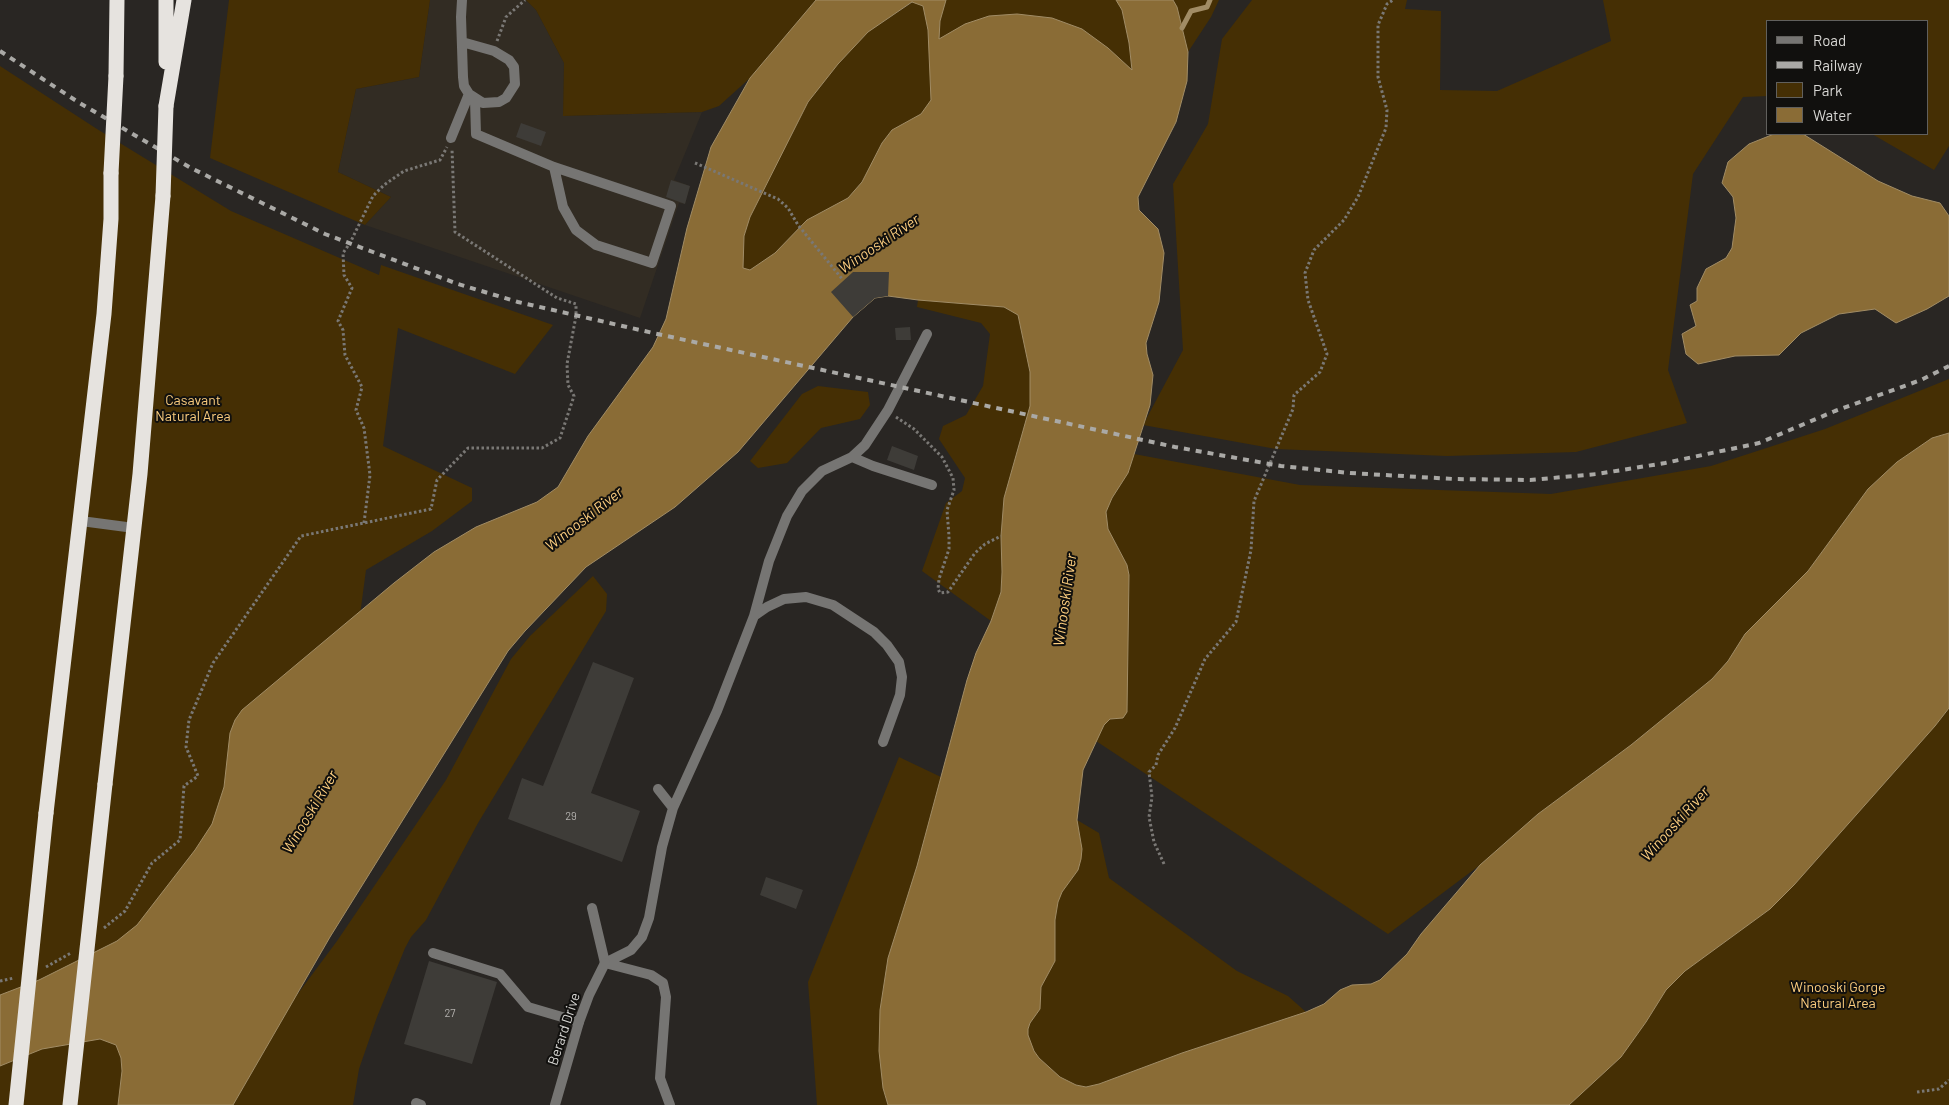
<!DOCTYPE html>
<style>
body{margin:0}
#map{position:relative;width:1949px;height:1105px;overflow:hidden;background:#292623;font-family:Barlow,sans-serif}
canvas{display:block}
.legend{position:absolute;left:1766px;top:20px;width:162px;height:115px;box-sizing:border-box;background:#11100e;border:1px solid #61605d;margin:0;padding:6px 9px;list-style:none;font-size:15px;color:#d8d7d4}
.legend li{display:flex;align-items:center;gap:10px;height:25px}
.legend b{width:25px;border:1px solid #61605d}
</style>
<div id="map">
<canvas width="1949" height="1105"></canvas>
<ul class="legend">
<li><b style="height:6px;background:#767573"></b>Road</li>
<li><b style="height:6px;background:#aaa9a6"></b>Railway</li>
<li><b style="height:14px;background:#452f04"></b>Park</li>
<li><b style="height:14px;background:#8a6c36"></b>Water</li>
</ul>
</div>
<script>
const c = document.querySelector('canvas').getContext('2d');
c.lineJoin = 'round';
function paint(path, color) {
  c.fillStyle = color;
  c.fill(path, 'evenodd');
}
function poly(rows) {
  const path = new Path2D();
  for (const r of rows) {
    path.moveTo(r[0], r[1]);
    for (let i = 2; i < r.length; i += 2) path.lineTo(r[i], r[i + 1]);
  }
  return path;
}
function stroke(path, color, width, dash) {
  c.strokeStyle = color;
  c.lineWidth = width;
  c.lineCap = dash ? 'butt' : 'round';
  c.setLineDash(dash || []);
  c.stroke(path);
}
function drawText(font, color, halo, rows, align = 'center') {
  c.font = font + ' Barlow,sans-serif';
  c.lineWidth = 4;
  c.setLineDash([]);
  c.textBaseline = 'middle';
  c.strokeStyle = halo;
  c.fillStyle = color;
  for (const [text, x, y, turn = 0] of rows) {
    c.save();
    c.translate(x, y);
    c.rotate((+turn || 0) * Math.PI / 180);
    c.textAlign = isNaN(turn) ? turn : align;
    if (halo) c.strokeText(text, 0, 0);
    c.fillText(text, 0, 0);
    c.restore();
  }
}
const built = poly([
 [430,0,526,0,536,10,564,63,563,116,702,112,674,180,690,186,685,204,679,203,640,318,365,225,391,197,338,172,356,89,419,77]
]);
const green = poly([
 [229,0,430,0,419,77,356,89,338,172,391,197,365,225,210,158],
 [526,0,816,0,750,78,719,106,702,112,563,116,564,63,536,10],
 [946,0,1116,0,1122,10,1129,43,1132,71,1108,48,1082,29,1052,18,939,39,940,21],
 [1173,0,1219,0,1211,17,1188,52,1177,7],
 [1252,0,1407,0,1405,9,1441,11,1440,90,1497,91,1611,41,1603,0,1949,0,1949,146,1934,170,1872,134,1928,134,1928,21,1768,21,1768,96,1743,97,1693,174,1668,370,1687,423,1576,452,1447,456,1276,449,1143,425,1183,350,1173,184,1208,124,1222,39],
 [913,2,923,6,928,30,932,100,921,114,892,130,882,143,862,182,848,198,807,220,775,253,750,270,743,268,744,236,750,217,808,102,838,64,868,32],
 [0,66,97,129,231,211,379,275,381,265,553,325,515,374,398,328,383,446,472,488,472,501,432,531,366,570,354,660,165,1105,0,1105],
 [918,300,1004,307,1018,315,1030,372,1030,406,1004,498,1001,536,1002,572,1001,592,991,621,922,571,946,503,962,491,965,478,939,439,943,426,966,415,983,386,990,334,981,323,917,307],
 [1949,379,1949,433,1932,438,1897,462,1868,489,1808,571,1745,634,1728,661,1712,679,1631,745,1538,814,1480,865,1388,934,1096,741,1104,725,1110,719,1123,718,1129,575,1127,565,1108,529,1106,512,1112,498,1128,473,1134,454,1300,485,1551,494,1711,466,1825,429],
 [818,386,868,392,870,405,860,419,821,428,787,463,758,468,750,461,802,394],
 [593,576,607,594,606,611,478,823,426,920,411,937,405,948,377,1017,359,1069,353,1105,233,1105,294,999,337,941,446,780,511,659,530,636],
 [1949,708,1949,1105,1569,1105,1621,1057,1646,1022,1666,990,1685,971,1770,909,1794,885,1935,726],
 [899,757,941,777,917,866,888,958,880,1010,883,1088,888,1105,817,1105,808,982],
 [1077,820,1099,833,1109,878,1237,971,1288,996,1306,1012,1182,1053,1099,1084,1086,1087,1076,1085,1060,1077,1039,1058,1034,1051,1028,1035,1028,1029,1030,1023,1040,1009,1041,987,1055,961,1055,920,1058,902,1062,892,1078,870,1082,849]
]);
const water = poly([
 [816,0,946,0,940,21,939,39,965,24,989,16,1017,14,1052,18,1082,29,1108,48,1132,70,1129,43,1122,10,1116,0,1173,0,1177,7,1188,52,1187,81,1176,122,1138,197,1139,210,1158,229,1164,253,1159,302,1146,343,1147,354,1153,375,1150,405,1128,473,1112,498,1106,512,1108,529,1127,565,1129,575,1127,712,1123,718,1110,719,1104,725,1083,770,1077,820,1082,849,1081,859,1078,870,1062,892,1058,902,1055,920,1055,961,1041,987,1040,1009,1030,1023,1028,1029,1028,1035,1034,1051,1039,1058,1060,1077,1076,1085,1086,1087,1099,1084,1182,1053,1306,1012,1324,1004,1340,990,1352,985,1371,984,1380,980,1407,954,1421,934,1480,865,1538,814,1631,745,1712,679,1728,661,1745,634,1808,571,1868,489,1897,462,1932,438,1949,433,1949,708,1935,726,1794,885,1770,909,1685,971,1666,990,1646,1022,1621,1057,1569,1105,888,1105,883,1088,879,1051,880,1010,888,958,917,866,967,680,976,653,991,621,1001,592,1002,572,1001,536,1004,498,1030,406,1030,372,1018,315,1004,307,918,300,888,296,875,298,853,317,738,452,675,507,586,567,525,631,508,651,330,937,233,1105,118,1105,122,1071,121,1058,116,1045,100,1039,42,1049,0,1066,0,995,39,980,117,941,137,925,195,850,212,824,224,787,230,733,235,720,242,710,394,583,434,552,476,527,537,502,558,487,588,436,653,347,666,319,687,228,711,147,750,78,816,0],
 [912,2,923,6,928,30,931,100,921,114,892,130,882,143,862,182,848,198,807,220,775,253,750,270,743,268,744,236,750,217,808,102,838,64,868,32,912,2],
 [1774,134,1803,134,1878,181,1912,196,1940,203,1949,216,1949,296,1927,309,1896,323,1875,309,1839,314,1801,333,1779,355,1735,356,1698,364,1686,354,1682,334,1696,326,1690,305,1697,301,1697,288,1706,269,1726,258,1732,248,1736,218,1733,197,1722,183,1728,162,1749,144,1774,134]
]);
const stream = poly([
 [1182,28,1191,11,1207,7,1210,0]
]);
const building = poly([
 [521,123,546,132,541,146,516,137],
 [671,180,690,186,685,204,666,197],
 [853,272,889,272,888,296,875,298,853,317,831,292],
 [910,327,911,340,896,340,895,328],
 [892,446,918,456,914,470,887,460],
 [593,662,634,678,591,793,640,811,622,862,508,819,522,778,543,786],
 [766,877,803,890,796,909,760,895],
 [429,961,497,982,472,1064,404,1044]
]);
const path = poly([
 [497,41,506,17,525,0],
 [695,163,778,199,788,208,798,225,843,280],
 [896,417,914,429,942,457,953,478,954,490,947,510,949,536,949,549,939,579,938,589,940,593,948,592,975,553,985,544,1001,536],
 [364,523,370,475,364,428,356,410,362,387,345,355,343,330,338,321,352,288,344,275,343,253,350,243,373,196,384,185,404,171,440,160,447,147],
 [1164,864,1154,842,1149,817,1152,797,1149,772,1156,765,1158,755,1175,728,1205,659,1236,622,1251,550,1254,501,1293,409,1294,395,1320,372,1327,354,1308,300,1305,273,1314,250,1344,220,1358,197,1386,128,1387,110,1378,77,1378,25,1387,4,1393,0],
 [104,928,125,911,152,863,180,840,184,786,198,776,186,747,189,720,213,663,301,536,431,509,437,480,468,448,542,448,560,438,574,396,568,385,567,364,576,316,576,304,557,298,455,232,452,149],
 [46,967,71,953],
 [0,981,14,978],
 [1917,1092,1939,1089,1949,1080]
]);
const service = poly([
 [462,0,461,17,463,77,464,86,469,94,483,103,499,102,506,98,515,84,514,67,509,60,494,51,462,42],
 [475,100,476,134,554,167,671,206,652,263,596,245,576,230,563,207,554,167],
 [451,138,469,94],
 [852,457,873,466,932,485],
 [81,521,134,528],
 [754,616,767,607,784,599,806,597,833,605,874,632,887,645,899,662,902,677,900,695,883,742],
 [658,789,673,808],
 [592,908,605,963],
 [433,953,500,974,528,1007,579,1022],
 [605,963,631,950,642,937,649,918,662,847,673,808,717,711,754,616,769,561,787,516,802,491,822,471,852,457,865,445,888,410,927,334],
 [605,963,651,975,663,983,666,997,660,1078,670,1105],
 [416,1103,421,1105]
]);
const minor = poly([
 [555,1105,579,1022,589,995,605,963]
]);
const motorway = poly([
 [166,0,166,62],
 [116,76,117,0],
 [166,106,184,0],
 [105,784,140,474,163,196],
 [46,813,104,314,111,219,111,173]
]);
const rail = poly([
 [0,51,78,102,191,168,325,234,458,284,518,302,653,333,1175,447,1281,466,1350,473,1454,479,1530,480,1597,474,1665,463,1759,443,1835,411,1921,380,1949,366]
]);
const motorwayBridge = poly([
 [111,173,116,76],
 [163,196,166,106],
 [16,1105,46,813],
 [70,1105,105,784]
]);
const numberNames = [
 ["29",571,816],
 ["27",450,1013]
];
const parkNames = [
 ["Casavant",193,400],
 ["Natural Area",193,416],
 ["Winooski Gorge",1838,987],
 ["Natural Area",1838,1003]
];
const streetNames = [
 ["Berard Drive",564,1029,-72]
];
const waterNames = [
 ["Winooski River",879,244,-34],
 ["Winooski River",584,519,-38],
 ["Winooski River",1065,600,-82],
 ["Winooski River",310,812,-59],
 ["Winooski River",1675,824,-48]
];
paint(built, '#322c23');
paint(green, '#452f04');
paint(water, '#8a6c36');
stroke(water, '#a18c65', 1);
stroke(stream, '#a18c65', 5);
paint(building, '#3e3c38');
stroke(path, '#7a7875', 3, [2.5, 2.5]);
stroke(service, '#767573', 10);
stroke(minor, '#767573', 10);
stroke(motorway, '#e6e3df', 15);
stroke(rail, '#aaa9a6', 4, [6, 6]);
stroke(motorwayBridge, '#e6e3df', 15);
drawText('11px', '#b2b0ad', null, numberNames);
drawText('14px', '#fccd7e', '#11100e', parkNames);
drawText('14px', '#d8d7d4', '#11100e', streetNames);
drawText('italic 15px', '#fdce7f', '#11100e', waterNames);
</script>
